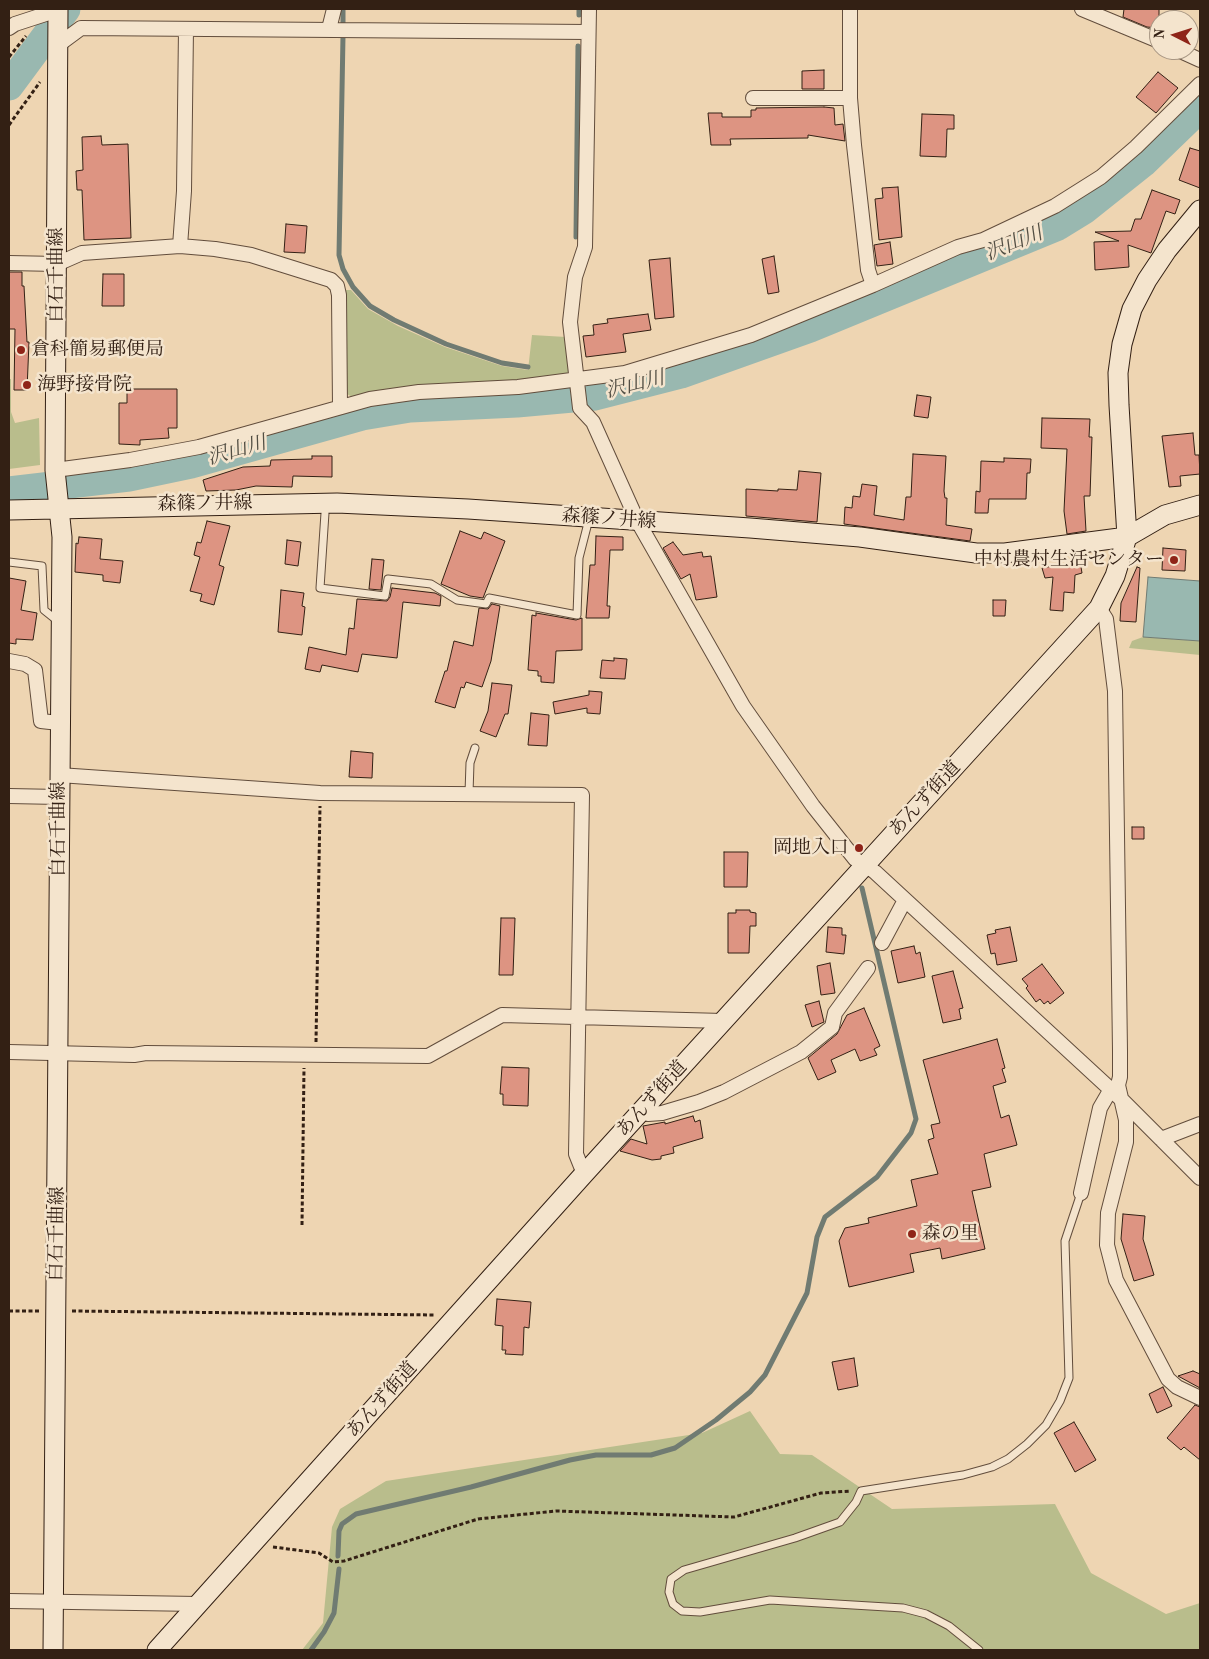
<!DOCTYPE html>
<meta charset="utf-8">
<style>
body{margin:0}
#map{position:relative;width:1209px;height:1659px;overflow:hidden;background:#eed5b2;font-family:"Old Standard TT",serif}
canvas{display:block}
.frame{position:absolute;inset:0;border:10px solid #332014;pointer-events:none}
.north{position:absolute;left:1149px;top:10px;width:50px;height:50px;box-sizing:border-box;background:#f4e4cd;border:1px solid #a79683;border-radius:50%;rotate:275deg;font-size:14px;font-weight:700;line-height:20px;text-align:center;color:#332014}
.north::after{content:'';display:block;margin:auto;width:18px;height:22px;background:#8f2418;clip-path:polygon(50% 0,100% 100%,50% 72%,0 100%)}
</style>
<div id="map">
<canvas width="1209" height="1659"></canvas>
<div class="frame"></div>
<div class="north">N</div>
</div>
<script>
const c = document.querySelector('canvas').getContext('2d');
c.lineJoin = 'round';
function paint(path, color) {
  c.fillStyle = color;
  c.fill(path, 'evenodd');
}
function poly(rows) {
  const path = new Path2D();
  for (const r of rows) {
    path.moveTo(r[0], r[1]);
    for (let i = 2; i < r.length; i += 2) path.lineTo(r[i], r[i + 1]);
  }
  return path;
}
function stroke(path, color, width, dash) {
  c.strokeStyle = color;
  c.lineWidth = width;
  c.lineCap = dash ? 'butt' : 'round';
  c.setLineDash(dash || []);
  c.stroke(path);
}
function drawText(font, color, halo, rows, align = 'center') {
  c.font = font + ' "Old Standard TT","Noto Serif JP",serif';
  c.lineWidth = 5;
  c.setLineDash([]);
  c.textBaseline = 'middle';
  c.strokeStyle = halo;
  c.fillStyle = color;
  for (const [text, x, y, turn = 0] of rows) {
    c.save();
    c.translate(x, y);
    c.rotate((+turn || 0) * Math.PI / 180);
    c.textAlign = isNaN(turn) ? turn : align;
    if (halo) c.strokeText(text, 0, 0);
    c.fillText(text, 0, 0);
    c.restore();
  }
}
const green = poly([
 [346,290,351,290,368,309,398,326,445,347,502,366,528,370,532,335,566,337,570,372,567,374,517,381,421,386,352,397,347,394],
 [9,379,11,379,11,412,15,423,39,418,40,465,9,469],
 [1143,637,1200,641,1200,655,1129,648,1132,641],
 [750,1411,780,1454,812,1455,892,1509,1055,1504,1091,1573,1166,1614,1200,1603,1200,1650,302,1650,323,1623,332,1527,340,1509,386,1481,702,1433]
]);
const water = poly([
 [1148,577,1200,581,1200,641,1143,637,1148,577]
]);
const stream = poly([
 [579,15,579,9],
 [343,22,343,9],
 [343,36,339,255,343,269,353,287,370,306,394,320,446,344,502,363,528,367],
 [576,237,578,46],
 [338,1556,339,1531,342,1524,356,1514,471,1487,570,1460,596,1455,651,1455,675,1448,716,1420,750,1392,765,1375,807,1293,817,1237,825,1217,877,1177,911,1133,916,1119,862,888],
 [311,1650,324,1632,334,1613,339,1569]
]);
const river = poly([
 [9,86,66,9],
 [9,491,129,477,191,464,362,416,410,408,517,403,595,396,681,374,810,328,1058,226,1084,210,1143,163,1200,108]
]);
const building = poly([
 [1124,9,1159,9,1159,28,1147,27,1123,17,1124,9],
 [824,70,824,89,802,89,802,71,824,70],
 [1158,72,1178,88,1156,113,1136,97,1158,72],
 [824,107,834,108,835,125,843,124,845,141,808,135,808,138,730,139,731,145,711,145,708,113,722,113,722,117,751,117,751,110,756,110,756,108,824,107],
 [922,114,954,115,954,129,947,129,946,157,920,156,922,114],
 [101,136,102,145,128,144,131,238,84,240,82,190,77,190,76,171,83,170,82,137,101,136],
 [1190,148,1200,151,1200,188,1179,180,1190,148],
 [898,187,902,237,879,240,875,199,883,198,882,188,898,187],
 [1152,190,1180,200,1175,214,1166,211,1151,253,1128,245,1129,267,1095,270,1094,242,1119,241,1095,232,1131,231,1135,219,1141,219,1152,190],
 [286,224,307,226,305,253,284,252,286,224],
 [890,242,893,264,877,266,874,245,890,242],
 [774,256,779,292,768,294,762,259,774,256],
 [670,258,674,317,655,319,649,260,670,258],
 [9,272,22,272,22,286,24,286,27,342,29,342,27,390,14,390,15,329,9,329,9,272],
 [103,274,124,274,124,306,102,306,103,274],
 [648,314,651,330,623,334,626,352,586,357,583,336,594,335,593,325,608,323,607,319,648,314],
 [127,389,177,389,177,428,168,428,169,438,140,440,140,445,119,444,119,403,127,403,127,389],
 [917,395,931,397,928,418,914,416,917,395],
 [1042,418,1090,419,1089,437,1092,437,1090,496,1084,496,1086,531,1067,534,1064,511,1067,449,1041,448,1042,418],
 [1193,433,1195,455,1199,455,1200,474,1180,476,1181,486,1169,487,1162,436,1193,433],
 [913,454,946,456,944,491,945,498,947,498,946,525,972,529,970,541,844,524,845,507,852,508,853,496,860,497,862,484,877,486,874,515,904,520,906,497,911,497,913,454],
 [312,456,332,456,332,477,293,476,292,487,256,486,236,490,206,491,203,480,243,467,270,466,271,460,312,459,312,456],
 [1004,458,1031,459,1030,473,1027,473,1026,499,989,499,988,513,975,513,976,491,980,492,981,461,1004,462,1004,458],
 [799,471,821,473,817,522,746,516,746,489,778,491,778,489,797,490,799,471],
 [207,521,230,526,219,565,224,567,214,605,200,601,202,594,190,591,200,557,194,555,197,542,201,543,207,521],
 [460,531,481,539,484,532,505,541,483,598,470,596,441,584,460,531],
 [596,536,623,537,623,550,610,550,607,606,610,606,609,618,586,618,590,565,595,565,596,536],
 [79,537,102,539,100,559,123,561,120,583,103,581,103,575,75,572,76,543,78,544,79,537],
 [287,540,301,542,298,566,285,564,287,540],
 [673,542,683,555,702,552,703,557,711,556,717,597,696,600,690,574,681,579,663,548,673,542],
 [1163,548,1186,550,1185,571,1162,570,1163,548],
 [372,559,384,560,381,590,369,589,372,559],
 [1080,561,1082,573,1075,575,1074,593,1064,592,1063,611,1050,610,1053,577,1045,578,1042,568,1080,561],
 [1137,567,1140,568,1136,622,1120,621,1121,603,1137,567],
 [9,578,26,581,21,610,37,613,33,640,16,639,16,644,9,643,9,578],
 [392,588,435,593,441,596,440,606,403,602,397,658,362,654,358,672,322,665,320,672,305,669,309,647,346,655,349,628,354,629,357,599,387,601,390,597,392,588],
 [281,590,304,593,302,606,305,607,302,635,278,632,281,590],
 [993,600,1006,600,1005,616,993,616,993,600],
 [492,604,500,606,491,661,482,687,466,682,464,688,461,687,455,708,435,702,445,671,447,671,454,641,473,646,479,608,488,609,492,604],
 [536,613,576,620,582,618,582,650,556,651,554,683,541,682,541,676,538,676,538,671,528,670,532,615,536,616,536,613],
 [614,658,627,659,625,679,600,678,602,660,614,661,614,658],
 [492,683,512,685,508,714,505,714,496,737,480,731,488,711,492,683],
 [589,691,602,692,600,714,587,713,587,708,555,714,553,702,589,695,589,691],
 [531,713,549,715,547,746,528,745,531,713],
 [351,751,373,753,372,778,349,777,351,751],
 [1132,827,1144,827,1144,839,1132,839,1132,827],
 [724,852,748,852,747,887,724,887,724,852],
 [736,910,750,910,750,912,756,913,756,926,750,926,749,953,728,953,728,913,736,913,736,910],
 [501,918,515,918,513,975,499,975,501,918],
 [828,927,842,928,842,935,846,935,844,954,826,952,828,927],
 [1010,927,1017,961,997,965,995,953,991,954,987,935,996,933,995,930,1010,927],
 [914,946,916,954,920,952,925,977,898,983,891,951,914,946],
 [830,963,835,993,821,995,817,966,830,963],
 [1042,964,1064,993,1050,1004,1048,1001,1044,1004,1040,999,1036,1002,1026,988,1028,986,1022,979,1042,964],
 [953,971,963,1008,959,1009,961,1019,943,1023,932,976,953,971],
 [819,1001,824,1022,812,1027,805,1005,819,1001],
 [864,1008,880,1046,874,1049,877,1055,860,1061,855,1049,831,1060,836,1072,818,1080,808,1058,837,1034,847,1015,864,1008],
 [997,1039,1005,1068,1002,1069,1006,1082,993,1086,1001,1118,1009,1115,1017,1145,984,1154,991,1187,972,1191,985,1249,942,1259,940,1248,910,1254,914,1272,849,1287,839,1241,845,1228,869,1223,868,1218,917,1206,911,1180,938,1174,928,1140,934,1138,931,1125,940,1123,923,1060,997,1039],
 [502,1067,529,1068,528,1106,503,1105,503,1094,500,1094,502,1067],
 [693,1116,695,1122,700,1120,703,1138,673,1147,674,1153,661,1156,661,1159,652,1160,620,1151,631,1139,647,1144,643,1126,665,1122,665,1124,693,1116],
 [1123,1214,1145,1216,1143,1239,1154,1275,1134,1281,1121,1239,1123,1214],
 [497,1299,531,1302,529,1328,524,1327,523,1355,505,1354,506,1350,502,1350,503,1326,495,1325,497,1299],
 [854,1358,858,1386,838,1390,832,1362,854,1358],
 [1193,1371,1200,1374,1200,1388,1178,1376,1193,1371],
 [1163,1387,1172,1406,1157,1413,1149,1394,1163,1387],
 [1195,1405,1200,1407,1200,1460,1184,1447,1181,1450,1167,1438,1195,1405],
 [1074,1422,1096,1460,1075,1472,1054,1433,1074,1422]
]);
const path = poly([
 [9,57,26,36],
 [9,125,40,82],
 [316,1042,320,806],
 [302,1225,304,1068],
 [9,1311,41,1311],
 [72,1311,436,1315],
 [273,1547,319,1553,333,1562,344,1561,478,1519,556,1511,734,1517,821,1493,851,1491]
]);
const lane = poly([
 [325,513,320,588,385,596,388,579,431,584,457,600,486,604,489,598,577,615,579,558,589,519],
 [9,562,42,566,44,610,59,622],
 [469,793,470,763,475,748],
 [979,1650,949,1626,926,1614,903,1608,770,1600,700,1612,682,1611,673,1604,669,1592,671,1579,684,1570,795,1538,840,1522,856,1502,861,1491,963,1475,992,1467,1008,1459,1027,1444,1046,1425,1060,1401,1069,1378,1065,1241,1081,1193]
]);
const street = poly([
 [589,9,585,247,575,277,570,322,580,408,593,422,637,520,743,706,813,806,855,859,875,872,1121,1099,1200,1178],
 [850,9,850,98,854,145,868,270,873,285],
 [1082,9,1159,41],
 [9,28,15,24,58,10],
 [329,29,334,9],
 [58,45,81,28,588,32],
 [1178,50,1200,60],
 [753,98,850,98],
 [180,246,184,191,186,29],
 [9,263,57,264,82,253,180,246,215,249,251,255,331,280,337,286,339,295,340,407],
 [55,470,130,460,199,447,370,399,419,392,518,387,625,373,751,335,873,285,958,247,983,240,1055,206,1101,177,1136,147,1200,84],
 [1099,608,1106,619,1115,691,1120,1051,1120,1077,1118,1085,1126,1120,1126,1142,1108,1213,1107,1245,1116,1280,1168,1379,1177,1387,1200,1398],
 [9,661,25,664,35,670,41,721,59,723],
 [59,775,320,793,582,795,576,1154,584,1174],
 [9,796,59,797],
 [882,943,905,900],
 [9,1052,134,1055,146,1053,428,1056,502,1015,723,1021],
 [642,1111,648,1114,662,1113,699,1102,724,1092,801,1052,832,1027,835,1013,868,968],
 [1161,1139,1200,1124],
 [1081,1193,1100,1108,1111,1089],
 [9,1601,198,1604]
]);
const secondary = poly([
 [9,510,337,503,468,509,750,528,860,537,976,553,1005,553,1127,537,1165,515,1200,505],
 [53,1650,62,537,55,470,58,9],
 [157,1650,584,1174,1099,608,1115,576,1127,537,1119,405,1118,373,1122,344,1132,309,1147,280,1167,250,1200,210]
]);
const markers = [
 [21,350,5,"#8f2418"],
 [27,385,5,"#8f2418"],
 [1174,560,5,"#8f2418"],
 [859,848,5,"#8f2418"],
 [912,1234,5,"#8f2418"]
];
const streetNames = [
 ["白石千曲線",57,275,-90],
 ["森篠ノ井線",205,504,-1],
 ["森篠ノ井線",609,519,4],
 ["あんず街道",925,799,-47],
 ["白石千曲線",59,829,-90],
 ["あんず街道",652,1099,-48],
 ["白石千曲線",57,1234,-89],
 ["あんず街道",382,1400,-48]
];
const poiNames = [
 ["倉科簡易郵便局",31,350],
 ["海野接骨院",37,385],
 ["中村農村生活センター",1164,560,"right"],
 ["岡地入口",849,848,"right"],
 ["森の里",922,1234]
];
const waterNames = [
 ["沢山川",1014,244,-22],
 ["沢山川",635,385,-14],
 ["沢山川",237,451,-16]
];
paint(green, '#b9bd8c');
paint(water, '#99b8b0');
stroke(water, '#707b72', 1);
stroke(stream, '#707b72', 5);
stroke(river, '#99b8b0', 29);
paint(building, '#dd9482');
stroke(building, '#332014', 1);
stroke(lane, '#624d3c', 9);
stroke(street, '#624d3c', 16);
stroke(secondary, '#332014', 21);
stroke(path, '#332014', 3, [4, 2.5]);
stroke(lane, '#f4e4cd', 7);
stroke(street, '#f4e4cd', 14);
stroke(secondary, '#f4e4cd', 19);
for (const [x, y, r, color] of markers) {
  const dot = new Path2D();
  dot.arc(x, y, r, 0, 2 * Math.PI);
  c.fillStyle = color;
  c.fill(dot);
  stroke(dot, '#f4e4cd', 2);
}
drawText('19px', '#332014', '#f4e4cd', streetNames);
drawText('19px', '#332014', '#f4e4cd', poiNames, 'left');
drawText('italic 20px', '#524e43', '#f4e4cd', waterNames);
</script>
